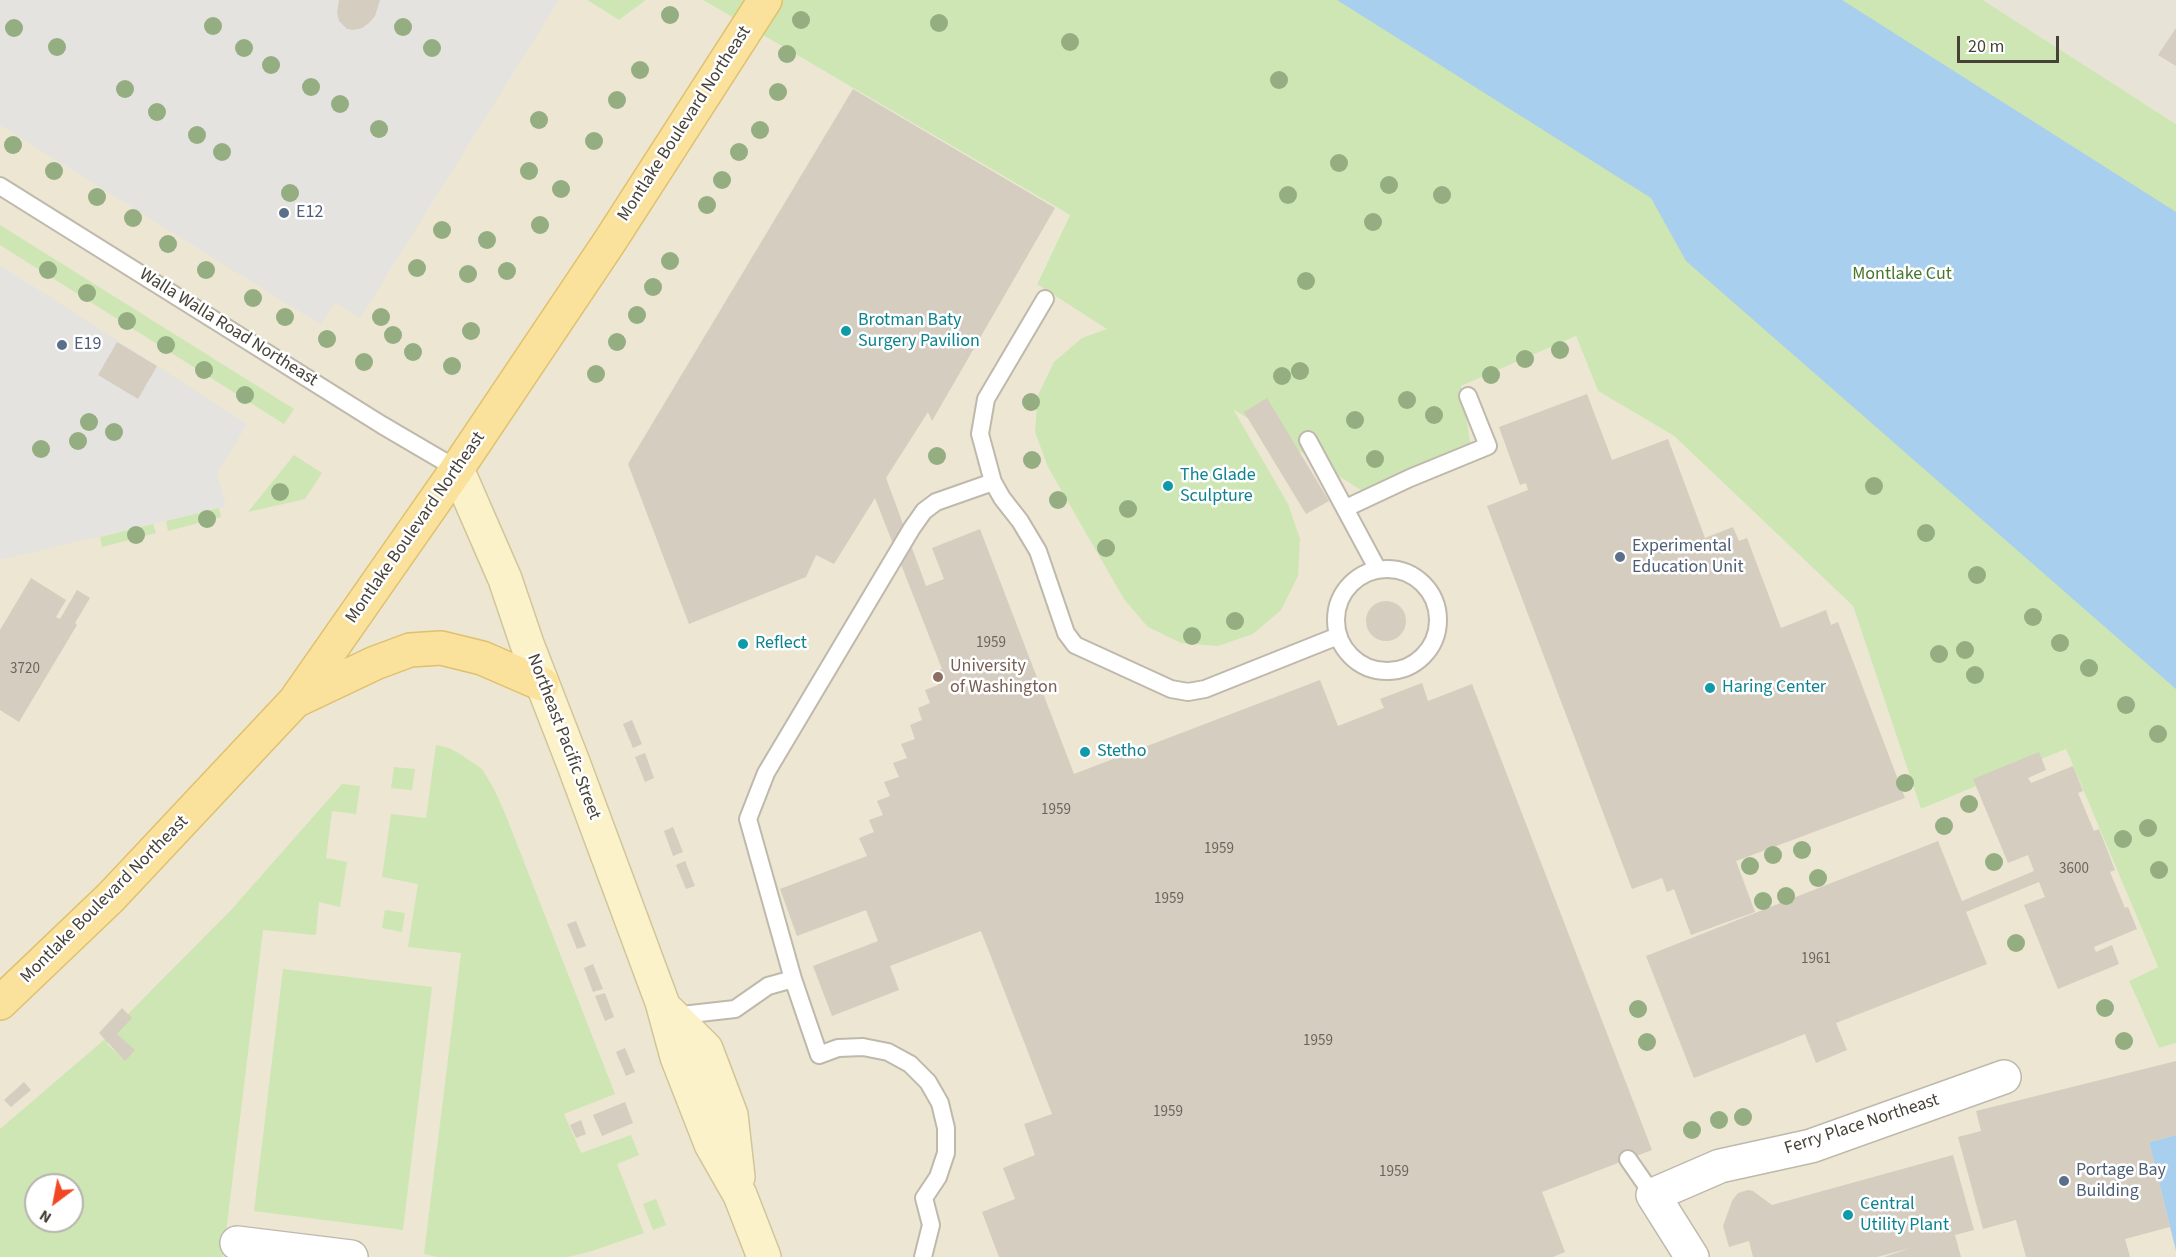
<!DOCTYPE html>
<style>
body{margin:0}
#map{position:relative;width:2176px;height:1257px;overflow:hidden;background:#f4f1e9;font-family:"Source Sans 3",sans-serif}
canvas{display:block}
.north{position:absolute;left:24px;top:1173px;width:60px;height:60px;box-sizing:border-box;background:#fff;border:2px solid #b5b3af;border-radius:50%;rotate:212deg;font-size:16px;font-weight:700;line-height:24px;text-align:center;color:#474238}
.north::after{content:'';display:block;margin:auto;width:21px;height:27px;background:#f14823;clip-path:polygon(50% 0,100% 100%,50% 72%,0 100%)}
.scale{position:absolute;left:1957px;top:36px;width:102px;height:27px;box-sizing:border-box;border:3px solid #474238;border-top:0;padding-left:8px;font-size:18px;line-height:21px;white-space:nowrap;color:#474238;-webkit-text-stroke:4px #fff;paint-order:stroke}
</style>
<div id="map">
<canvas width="2176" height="1257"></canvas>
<div class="north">N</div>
<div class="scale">20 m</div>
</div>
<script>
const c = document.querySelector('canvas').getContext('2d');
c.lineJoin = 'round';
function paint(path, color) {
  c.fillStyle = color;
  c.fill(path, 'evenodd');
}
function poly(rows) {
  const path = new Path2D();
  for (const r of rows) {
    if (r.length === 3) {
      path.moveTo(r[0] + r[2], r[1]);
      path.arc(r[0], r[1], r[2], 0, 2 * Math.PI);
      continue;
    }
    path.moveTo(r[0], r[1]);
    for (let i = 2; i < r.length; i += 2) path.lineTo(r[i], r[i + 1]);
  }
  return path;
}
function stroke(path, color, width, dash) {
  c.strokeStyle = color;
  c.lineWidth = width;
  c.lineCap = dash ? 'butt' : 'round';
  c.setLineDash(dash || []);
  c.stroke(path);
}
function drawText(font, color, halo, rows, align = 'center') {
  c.font = font + ' "Source Sans 3",sans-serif';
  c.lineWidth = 5;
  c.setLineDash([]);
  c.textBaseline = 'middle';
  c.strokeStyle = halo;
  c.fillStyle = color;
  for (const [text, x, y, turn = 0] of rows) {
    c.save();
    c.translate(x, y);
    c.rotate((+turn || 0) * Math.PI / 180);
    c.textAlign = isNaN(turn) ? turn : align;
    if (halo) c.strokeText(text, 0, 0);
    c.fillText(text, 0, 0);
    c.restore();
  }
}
const residential = poly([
 [1983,0,2176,0,2176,124]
]);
const education = poly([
 [0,0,587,0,619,20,646,0,703,0,1070,215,1037,283,1461,386,1576,336,1598,391,1674,436,1853,606,1921,809,2066,749,2158,967,2129,981,2159,1048,2176,1043,2176,1257,0,1257],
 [36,1185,72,1185,72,1221,36,1221]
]);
const green = poly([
 [587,0,646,0,619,20],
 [703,0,1983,0,2176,124,2176,1043,2159,1048,2129,981,2158,967,2066,749,1921,809,1853,606,1674,436,1598,391,1576,336,1461,386,1471,447,1364,492,1233,409,1288,504,1300,539,1298,576,1281,610,1253,634,1218,646,1181,643,1148,627,1124,599,1048,467,1035,432,1038,395,1054,362,1082,338,1107,329,1037,284,1070,215],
 [0,225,294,409,284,424,0,245],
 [294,455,322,473,305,499,248,512],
 [219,508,221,517,168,531,166,521],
 [153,524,156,533,102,547,100,537],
 [436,745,449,748,460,754,482,769,494,789,504,811,615,1094,564,1114,581,1153,631,1135,639,1155,617,1164,644,1233,592,1251,568,1257,437,1257,424,1254,461,953,408,947,418,884,382,877,391,814,426,818],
 [394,767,415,769,412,790,391,788],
 [342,784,360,786,356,814,332,811,326,858,347,862,340,907,319,902,316,935,263,930,223,1257,0,1257,0,1129,105,1039,108,1042,107,1044,125,1060,134,1050,117,1034,128,1014,232,909],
 [36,1185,72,1185,72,1221,36,1221],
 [385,910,405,913,402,932,382,928],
 [283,969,432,987,403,1230,254,1211],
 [656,1199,666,1225,653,1230,643,1204]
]);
const parking = poly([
 [0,0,559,0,360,318,335,302,321,325,0,125],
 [0,265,247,424,217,474,226,506,0,560]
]);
const water = poly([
 [1337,0,1842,0,2176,212,2176,689,1686,261,1651,198],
 [2176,1135,2176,1251,2149,1142]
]);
const building = poly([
 [339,0,380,0,375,16,369,23,362,28,353,30,347,29,339,21,337,12],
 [2176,28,2176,66,2158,55],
 [853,89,1055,208,932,421,928,412,886,478,926,586,944,579,932,548,980,529,1074,774,1320,680,1338,726,1384,708,1380,699,1422,683,1428,701,1472,684,1652,1150,1542,1192,1565,1252,1553,1257,999,1257,982,1212,1015,1199,1003,1168,1035,1155,1024,1124,1052,1114,981,931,890,966,899,990,832,1016,813,966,878,941,866,910,797,936,780,889,867,856,859,838,874,832,869,820,883,815,877,801,890,796,884,782,899,777,893,763,907,758,901,744,915,739,910,725,922,720,918,708,930,703,925,690,938,685,933,672,942,669,875,498,834,564,816,555,806,577,689,624,628,464],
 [117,342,157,366,138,399,98,375],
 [1587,394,1612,460,1668,439,1705,538,1733,527,1739,541,1747,538,1781,628,1826,610,1831,625,1838,622,1905,798,1736,861,1755,912,1691,935,1674,889,1667,892,1662,878,1632,889,1487,506,1528,490,1526,483,1520,485,1499,427],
 [1267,398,1329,501,1306,514,1244,412],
 [31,578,66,600,56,617,60,619,77,590,90,598,75,623,77,625,19,722,0,710,0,630],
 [1386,621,20],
 [632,720,642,744,633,748,623,724],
 [2039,752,2046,770,2028,778,2031,783,2073,766,2083,791,2078,793,2094,831,2099,829,2115,870,2110,872,2125,908,2128,907,2137,929,2094,947,2096,952,2112,945,2119,964,2058,989,2024,905,2045,897,2039,882,1966,912,1987,964,1836,1023,1847,1050,1816,1063,1805,1034,1694,1078,1646,956,1938,841,1962,901,2034,871,2028,855,2008,863,1973,779],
 [645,753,654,778,645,782,635,757],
 [673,827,683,852,673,856,664,831],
 [685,861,695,886,686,889,676,865],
 [576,921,586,946,577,949,567,924],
 [593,964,603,989,593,992,584,968],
 [605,993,614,1017,605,1021,595,996],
 [122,1008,132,1018,117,1034,135,1050,125,1061,99,1033],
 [625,1048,635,1072,626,1076,616,1052],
 [2176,1061,2176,1135,2149,1142,2170,1227,2125,1239,2130,1257,2026,1257,2016,1220,1983,1229,1958,1137,1981,1131,1976,1111],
 [24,1082,31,1090,11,1107,4,1100],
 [625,1102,633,1123,602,1136,593,1115],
 [581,1120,586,1134,576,1138,570,1125],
 [1953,1155,1974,1230,1955,1235,1961,1257,1884,1257,1911,1248,1877,1257,1753,1257,1749,1241,1729,1247,1723,1226,1732,1201,1738,1193,1748,1190,1753,1191,1772,1205]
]);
const lane = poly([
 [0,186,382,425,457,469],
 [1045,299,986,399,980,434,993,482,1002,498,1020,521,1038,551,1066,633,1075,645,1171,689,1188,692,1205,689,1338,636],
 [1308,440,1378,570],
 [1346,508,1410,478,1488,446,1468,396],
 [1387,620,51],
 [673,1016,735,1009,768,986,793,979],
 [1628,1159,1653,1195],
 [923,1257,931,1225,924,1198,938,1177,946,1153,946,1128,940,1103,928,1082,910,1064,888,1052,863,1047,838,1048,819,1055,793,979,748,819,766,773,912,528,924,511,936,502,993,482]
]);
const street = poly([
 [237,1243,351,1257],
 [1692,1257,1653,1195,1720,1166,1811,1146,2004,1077]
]);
const secondary = poly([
 [457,469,505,579,527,644,574,765,662,1002,677,1057,711,1144,740,1195,764,1257],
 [664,1007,706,1049,731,1115,738,1177]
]);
const primary = poly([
 [297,700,375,663,410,650,441,648,482,658,542,684],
 [0,1003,111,897,295,701,457,469,610,241,765,0]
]);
const trees = [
 [670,15],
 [801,20],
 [939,23],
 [213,26],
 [403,27],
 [14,28],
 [1070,42],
 [57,47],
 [244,48],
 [432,48],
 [787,54],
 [271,65],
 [640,70],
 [1279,80],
 [311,87],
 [125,89],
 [778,92],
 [617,100],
 [340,104],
 [157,112],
 [539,120],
 [379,129],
 [760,130],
 [197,135],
 [594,141],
 [13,145],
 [222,152],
 [739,152],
 [1339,163],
 [54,171],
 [529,171],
 [722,180],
 [1389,185],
 [561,189],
 [290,193],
 [1288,195],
 [1442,195],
 [97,197],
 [707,205],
 [133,218],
 [1373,222],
 [540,225],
 [442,230],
 [487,240],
 [168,244],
 [670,261],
 [417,268],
 [48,270],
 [206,270],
 [507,271],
 [468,274],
 [1306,281],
 [653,287],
 [87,293],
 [253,298],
 [637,315],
 [285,317],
 [381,317],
 [127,321],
 [471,331],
 [393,335],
 [327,339],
 [617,342],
 [166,345],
 [1560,350],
 [413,352],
 [1525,359],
 [364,362],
 [452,366],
 [204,370],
 [1300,371],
 [596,374],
 [1491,375],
 [1282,376],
 [245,395],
 [1407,400],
 [1031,402],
 [1434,415],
 [1355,420],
 [89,422],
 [114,432],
 [78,441],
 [41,449],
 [937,456],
 [1375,459],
 [1032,460],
 [1874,486],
 [280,492],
 [1058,500],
 [1128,509],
 [207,519],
 [1926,533],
 [136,535],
 [1106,548],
 [1977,575],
 [2033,617],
 [1235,621],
 [1192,636],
 [2060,643],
 [1965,650],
 [1939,654],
 [2089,668],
 [1975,675],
 [2126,705],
 [2158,734],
 [1905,783],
 [1969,804],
 [1944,826],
 [2148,828],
 [2123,839],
 [1802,850],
 [1773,855],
 [1994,862],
 [1750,866],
 [2159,870],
 [1818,878],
 [1786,896],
 [1763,901],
 [2016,943],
 [2105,1008],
 [1638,1009],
 [2124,1041],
 [1647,1042],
 [1743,1117],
 [1719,1120],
 [1692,1130]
];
const markers = [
 [284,213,6,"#5c6f8a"],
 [846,331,6,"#0f9aa8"],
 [62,345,6,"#5c6f8a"],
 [1168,486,6,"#0f9aa8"],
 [1620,557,6,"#5c6f8a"],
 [743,644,6,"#0f9aa8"],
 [938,677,6,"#8d6e63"],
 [1710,688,6,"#0f9aa8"],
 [1085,752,6,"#0f9aa8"],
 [2064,1181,6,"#5c6f8a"],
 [1848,1215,6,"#0f9aa8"]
];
const numberNames = [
 ["1959",991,644],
 ["3720",25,670],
 ["1959",1056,811],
 ["1959",1219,850],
 ["3600",2074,870],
 ["1959",1169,900],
 ["1961",1816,960],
 ["1959",1318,1042],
 ["1959",1168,1113],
 ["1959",1394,1173]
];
const streetNames = [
 ["Montlake Boulevard Northeast",685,124,-57],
 ["Walla Walla Road Northeast",228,328,32],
 ["Montlake Boulevard Northeast",416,528,-55],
 ["Northeast Pacific Street",563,737,69],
 ["Montlake Boulevard Northeast",105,900,-45],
 ["Ferry Place Northeast",1862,1125,-18]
];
const serviceNames = [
 ["E12",296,213],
 ["E19",74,345],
 ["Experimental",1632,547],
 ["Education Unit",1632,568],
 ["Portage Bay",2076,1171],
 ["Building",2076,1192]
];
const parkNames = [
 ["Montlake Cut",1902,275]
];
const cultureNames = [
 ["Brotman Baty",858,321],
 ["Surgery Pavilion",858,342],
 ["The Glade",1180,476],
 ["Sculpture",1180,497],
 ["Reflect",755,644],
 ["Haring Center",1722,688],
 ["Stetho",1097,752],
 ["Central",1860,1205],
 ["Utility Plant",1860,1226]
];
const educationNames = [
 ["University",950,667],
 ["of Washington",950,688]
];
paint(residential, '#e7e3d7');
paint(education, '#ece6d3');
paint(green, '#cee6b4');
paint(parking, '#e5e3e0');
paint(water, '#a8cfee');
paint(building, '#d5cdbf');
stroke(lane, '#bfb9ac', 20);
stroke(street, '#bfb9ac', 36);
stroke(secondary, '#d2c59a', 36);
stroke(primary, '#dfc06c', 36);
stroke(lane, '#fff', 16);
stroke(street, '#fff', 33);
stroke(secondary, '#fcf2ca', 33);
stroke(primary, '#fae29c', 33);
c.fillStyle = '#94ae82';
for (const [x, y] of trees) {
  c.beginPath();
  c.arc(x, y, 9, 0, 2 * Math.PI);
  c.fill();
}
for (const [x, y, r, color] of markers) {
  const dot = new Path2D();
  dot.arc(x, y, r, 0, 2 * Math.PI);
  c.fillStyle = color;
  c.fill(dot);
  stroke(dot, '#fff', 2);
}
drawText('15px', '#6a655a', null, numberNames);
drawText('18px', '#474238', '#fff', streetNames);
drawText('18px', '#4e5e75', '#fff', serviceNames, 'left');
drawText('18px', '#46772d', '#fff', parkNames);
drawText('18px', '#0d838f', '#fff', cultureNames, 'left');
drawText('18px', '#785e54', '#fff', educationNames, 'left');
</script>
